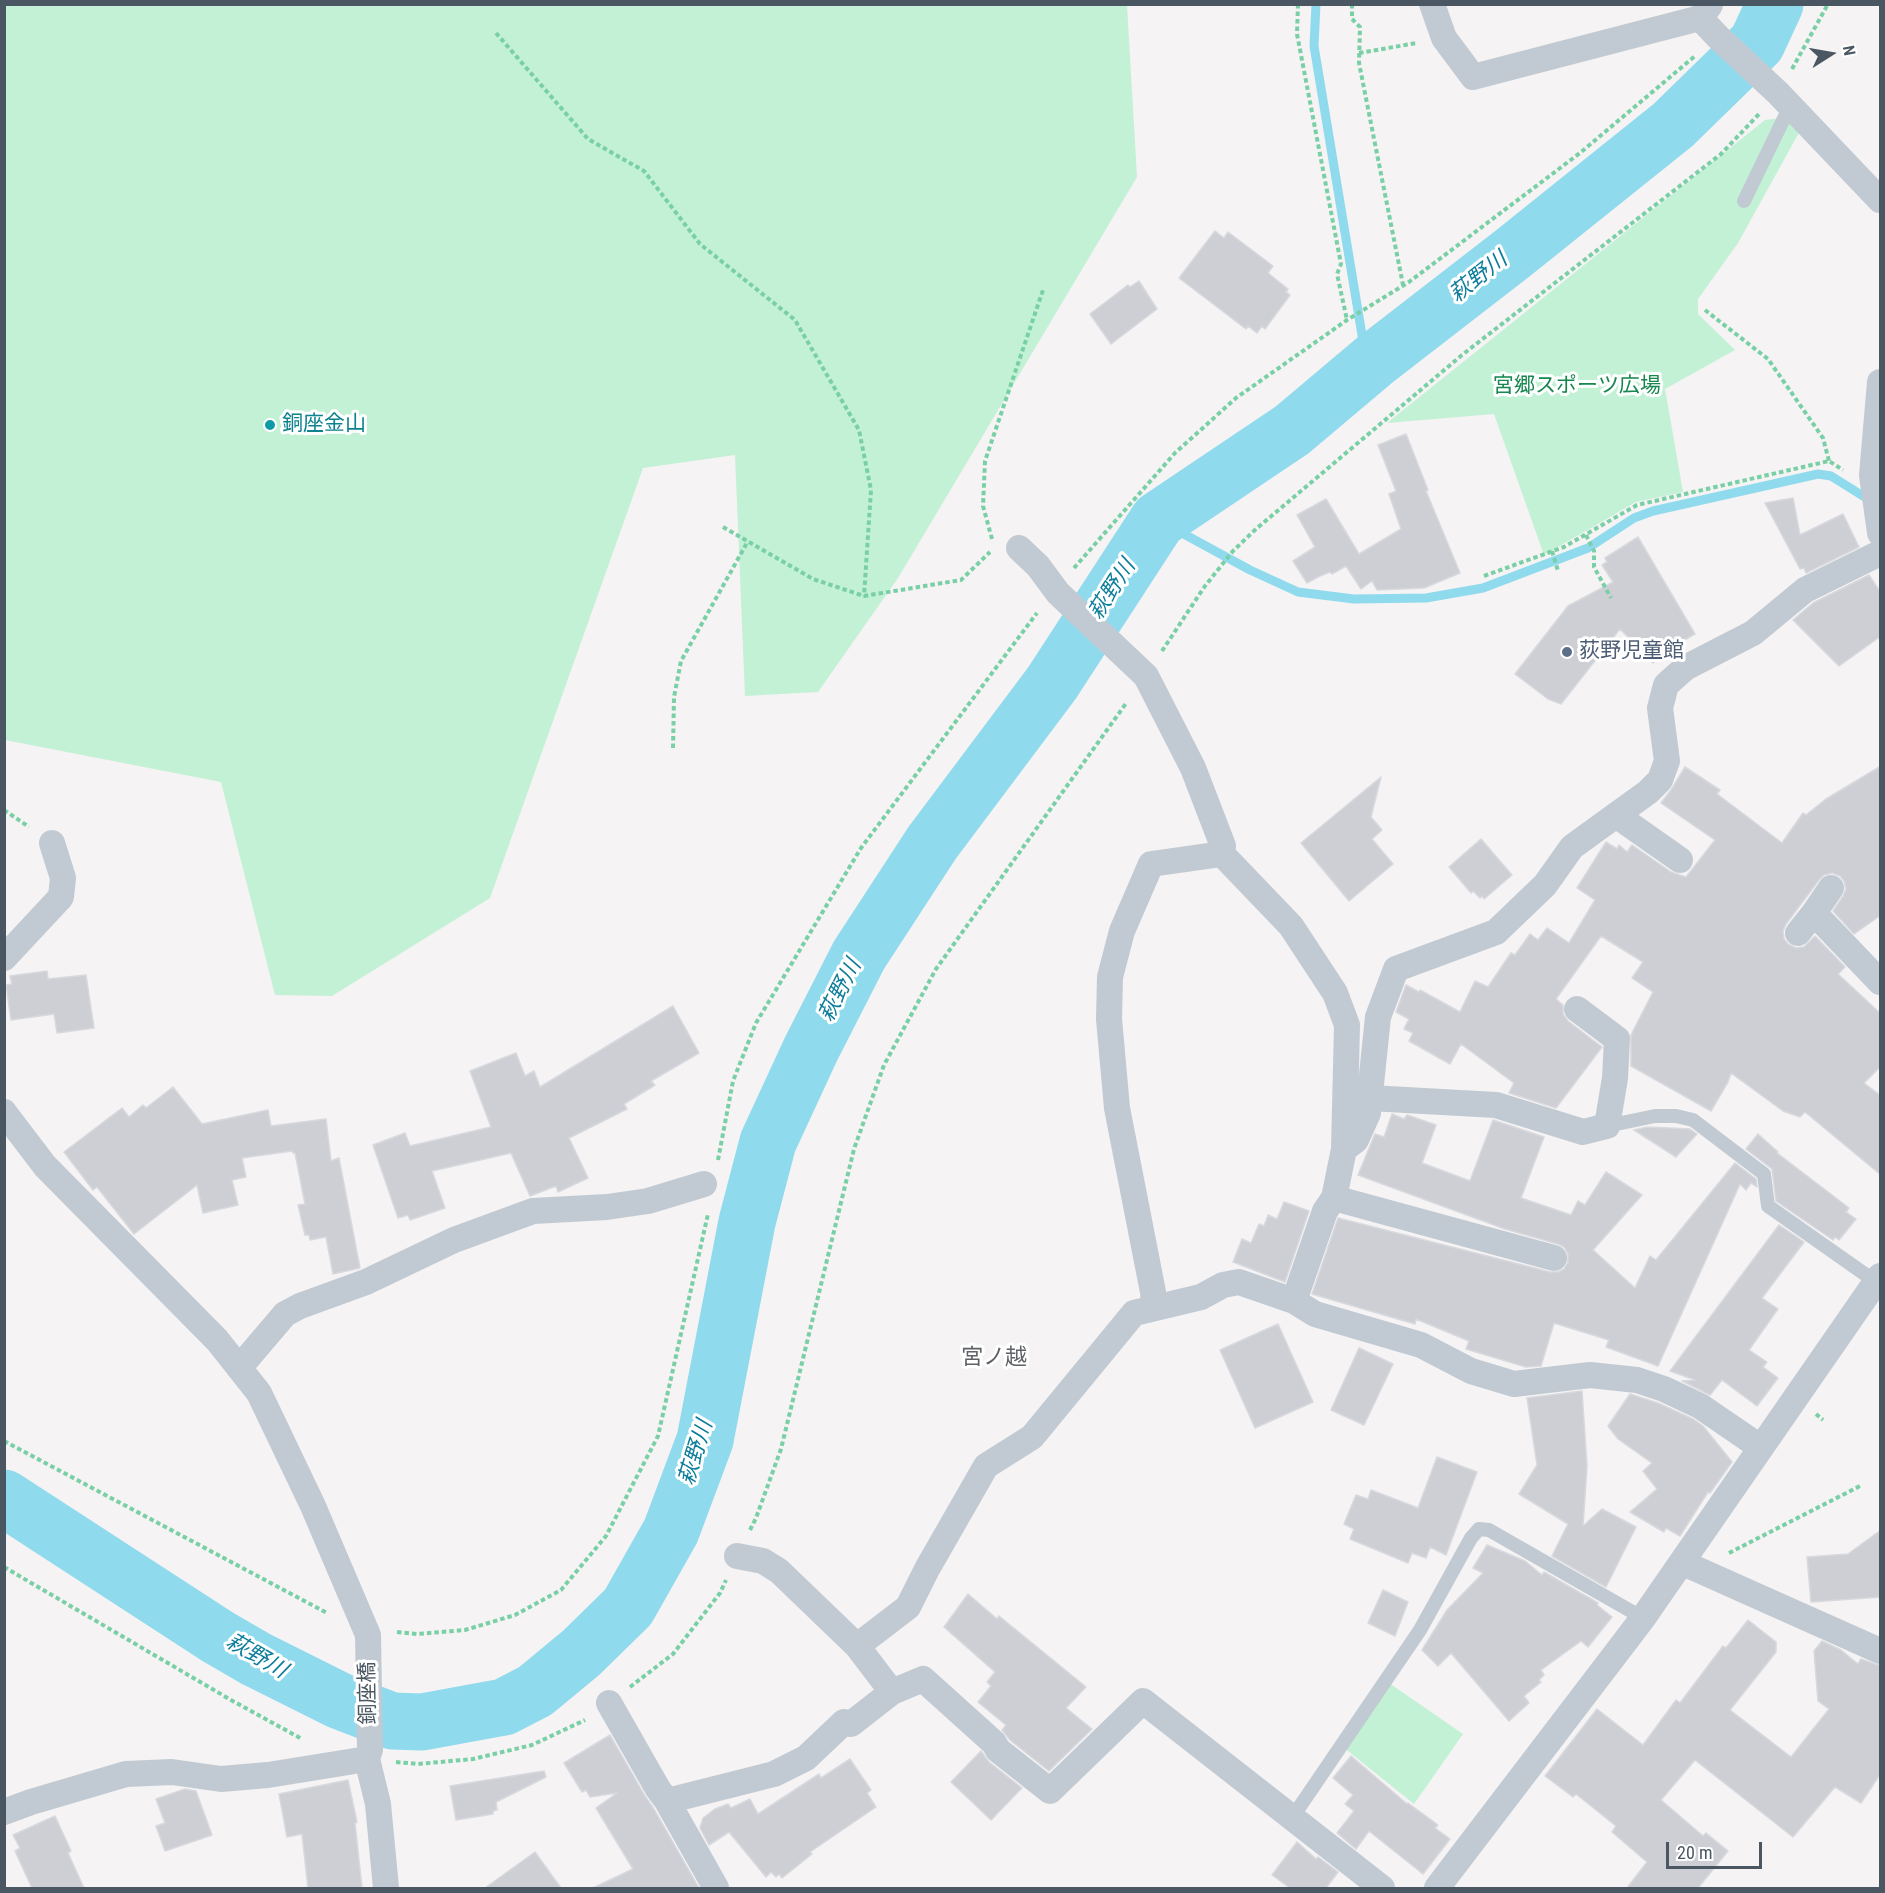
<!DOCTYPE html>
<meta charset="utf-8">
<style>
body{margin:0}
#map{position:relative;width:1885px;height:1893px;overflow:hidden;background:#f5f3f3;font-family:"Roboto Condensed",sans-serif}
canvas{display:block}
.frame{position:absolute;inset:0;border:6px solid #4a5661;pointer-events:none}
.north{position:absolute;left:1801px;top:24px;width:60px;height:60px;-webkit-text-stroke:4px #fff;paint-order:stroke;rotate:79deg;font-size:16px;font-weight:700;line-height:24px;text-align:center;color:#4a5661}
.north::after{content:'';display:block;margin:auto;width:21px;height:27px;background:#4a5661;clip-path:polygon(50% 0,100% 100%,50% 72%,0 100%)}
.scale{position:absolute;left:1666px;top:1842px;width:96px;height:27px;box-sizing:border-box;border:3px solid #4a5661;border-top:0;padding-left:8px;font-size:18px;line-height:21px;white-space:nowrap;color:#4a5661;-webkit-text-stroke:4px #fff;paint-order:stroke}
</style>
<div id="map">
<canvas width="1885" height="1893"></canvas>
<div class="frame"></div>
<div class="north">N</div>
<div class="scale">20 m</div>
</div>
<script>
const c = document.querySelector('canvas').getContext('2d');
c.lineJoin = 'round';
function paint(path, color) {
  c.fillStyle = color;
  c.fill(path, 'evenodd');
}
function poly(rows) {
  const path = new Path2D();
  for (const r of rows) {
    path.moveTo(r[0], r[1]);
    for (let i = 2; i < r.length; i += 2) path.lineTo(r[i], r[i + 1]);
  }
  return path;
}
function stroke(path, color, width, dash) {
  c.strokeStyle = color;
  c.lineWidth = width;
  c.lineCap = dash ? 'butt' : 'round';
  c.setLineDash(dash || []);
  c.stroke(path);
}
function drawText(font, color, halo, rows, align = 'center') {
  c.font = font + ' "Roboto Condensed","Noto Sans JP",sans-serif';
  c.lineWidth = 6;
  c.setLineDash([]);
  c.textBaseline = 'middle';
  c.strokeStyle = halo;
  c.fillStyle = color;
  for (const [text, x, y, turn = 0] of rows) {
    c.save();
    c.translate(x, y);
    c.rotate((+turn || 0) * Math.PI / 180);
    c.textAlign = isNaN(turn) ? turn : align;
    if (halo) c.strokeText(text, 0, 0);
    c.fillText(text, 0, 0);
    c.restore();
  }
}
const green = poly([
 [4,5,1127,5,1137,177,898,578,818,692,745,696,735,455,643,468,490,898,332,996,275,995,221,782,5,740],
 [1788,117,1801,129,1738,243,1698,299,1698,314,1735,350,1665,389,1683,492,1636,502,1544,555,1494,414,1387,423,1765,120],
 [1389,1683,1463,1734,1414,1804,1343,1747]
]);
const stream = poly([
 [1316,4,1314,46,1363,341,1375,360],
 [1158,520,1250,570,1298,592,1354,599,1426,598,1483,588,1588,548,1634,518,1653,511,1818,474,1831,476,1871,501]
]);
const river = poly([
 [4,1498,218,1637,256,1659,340,1701,392,1721,422,1722,504,1707,535,1691,581,1653,628,1607,671,1531,705,1440,747,1222,768,1142,811,1049,859,955,932,843,1052,683,1158,520,1292,430,1375,360,1512,254,1673,125,1757,43,1775,4]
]);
const building = poly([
 [1215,231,1224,238,1228,232,1273,266,1268,273,1288,289,1286,292,1290,295,1265,329,1262,326,1257,333,1248,326,1246,329,1179,278,1215,231],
 [1139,281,1157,309,1111,344,1090,314,1128,285,1130,287,1139,281],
 [1406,434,1428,490,1426,491,1460,573,1424,588,1377,590,1372,581,1361,589,1346,566,1332,574,1330,572,1320,576,1307,583,1293,561,1315,547,1297,515,1326,499,1359,554,1401,529,1389,494,1396,491,1378,445,1406,434],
 [1793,498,1800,535,1843,514,1859,547,1806,573,1804,568,1800,569,1765,503,1793,498],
 [1638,537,1695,634,1667,650,1653,663,1620,629,1561,704,1548,699,1515,674,1568,606,1613,582,1602,565,1607,562,1605,558,1638,537],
 [1869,575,1881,593,1881,636,1839,666,1793,620,1813,603,1869,575],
 [1881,766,1881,915,1854,934,1833,911,1843,896,1846,889,1844,881,1840,876,1832,873,1824,875,1819,880,1786,924,1783,931,1784,939,1788,944,1796,948,1804,947,1815,936,1845,967,1838,974,1881,1014,1881,1066,1864,1083,1881,1096,1881,1175,1805,1112,1800,1117,1783,1111,1731,1073,1728,1082,1711,1111,1631,1066,1631,1035,1653,992,1632,978,1643,962,1601,936,1556,999,1563,1005,1563,1014,1568,1021,1602,1047,1556,1108,1509,1093,1514,1083,1461,1044,1450,1064,1409,1041,1413,1033,1404,1029,1409,1019,1396,1012,1406,985,1419,992,1420,990,1460,1012,1475,981,1488,987,1511,953,1515,955,1530,934,1538,940,1547,928,1569,943,1595,900,1577,888,1606,842,1617,849,1619,845,1627,852,1632,845,1671,872,1686,877,1715,840,1661,803,1671,790,1685,767,1720,790,1717,794,1782,843,1803,813,1806,815,1826,799,1881,766],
 [1381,777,1371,817,1382,830,1372,839,1393,864,1349,901,1301,843,1381,777],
 [1481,839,1512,875,1484,899,1482,896,1480,898,1473,891,1471,893,1449,867,1481,839],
 [47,971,48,979,86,975,94,1028,57,1033,54,1014,11,1020,6,985,12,984,10,976,47,971],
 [673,1006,699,1053,651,1081,655,1085,624,1104,627,1109,569,1138,588,1178,558,1192,556,1186,530,1196,511,1153,432,1171,445,1208,410,1220,408,1215,398,1218,373,1145,405,1133,410,1146,491,1127,470,1071,516,1053,525,1076,534,1071,540,1087,673,1006],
 [173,1087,202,1124,268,1110,271,1126,326,1119,331,1161,339,1158,360,1268,333,1274,326,1237,310,1240,309,1235,305,1235,298,1205,305,1204,295,1153,293,1153,292,1151,242,1158,246,1177,232,1180,238,1205,203,1213,197,1185,134,1234,97,1187,93,1190,64,1152,122,1108,129,1117,143,1105,146,1108,173,1087],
 [1392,1114,1404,1119,1407,1115,1436,1125,1422,1163,1470,1181,1493,1120,1544,1137,1521,1198,1571,1215,1578,1201,1585,1205,1606,1172,1642,1195,1593,1250,1635,1288,1650,1256,1656,1260,1735,1163,1756,1179,1757,1187,1751,1183,1746,1190,1740,1184,1658,1366,1606,1347,1609,1340,1554,1323,1541,1366,1526,1367,1466,1349,1469,1341,1416,1319,1415,1324,1312,1294,1338,1218,1550,1272,1558,1272,1564,1269,1568,1262,1568,1254,1564,1247,1558,1244,1505,1229,1358,1175,1375,1134,1384,1137,1392,1114],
 [1648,1127,1690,1129,1697,1134,1676,1157,1634,1130,1648,1127],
 [1758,1134,1778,1152,1777,1153,1849,1208,1846,1212,1856,1219,1839,1240,1835,1237,1833,1240,1776,1201,1772,1169,1746,1149,1758,1134],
 [1284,1202,1309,1211,1285,1282,1233,1262,1242,1239,1251,1243,1259,1224,1264,1226,1268,1215,1277,1219,1284,1202],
 [1779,1225,1804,1242,1762,1298,1778,1309,1749,1350,1767,1362,1763,1367,1778,1378,1757,1406,1722,1380,1710,1395,1682,1381,1695,1380,1670,1371,1779,1225],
 [1278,1324,1313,1402,1255,1428,1220,1350,1278,1324],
 [1359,1348,1393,1364,1364,1425,1331,1410,1359,1348],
 [1582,1391,1587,1466,1583,1526,1602,1509,1636,1527,1606,1587,1552,1556,1568,1524,1519,1494,1537,1465,1527,1398,1582,1391],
 [1630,1394,1658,1403,1693,1419,1703,1426,1732,1462,1710,1493,1708,1492,1680,1536,1666,1528,1664,1532,1630,1512,1657,1489,1643,1471,1652,1463,1618,1439,1608,1426,1630,1394],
 [1437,1457,1477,1472,1446,1555,1430,1547,1426,1558,1412,1553,1408,1563,1350,1539,1354,1529,1344,1524,1356,1495,1368,1499,1371,1490,1418,1508,1437,1457],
 [1881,1530,1881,1597,1811,1602,1807,1557,1848,1554,1881,1530],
 [1487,1545,1525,1561,1542,1575,1544,1572,1598,1603,1597,1605,1612,1617,1588,1647,1581,1641,1541,1670,1544,1675,1539,1680,1541,1682,1524,1696,1529,1703,1509,1721,1451,1653,1438,1666,1422,1650,1447,1610,1483,1573,1473,1568,1487,1545],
 [1383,1590,1408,1602,1395,1636,1368,1623,1383,1590],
 [968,1594,997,1619,999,1616,1086,1687,1066,1708,1092,1729,1049,1771,1010,1740,1002,1730,1006,1725,978,1702,991,1686,987,1682,995,1672,944,1627,968,1594],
 [1748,1620,1776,1642,1776,1652,1730,1710,1791,1757,1829,1709,1818,1701,1814,1651,1822,1641,1841,1650,1858,1664,1861,1659,1881,1666,1881,1773,1861,1803,1835,1787,1793,1837,1695,1760,1661,1800,1703,1836,1706,1833,1728,1851,1698,1888,1627,1888,1647,1862,1612,1832,1616,1826,1576,1794,1573,1797,1545,1776,1597,1709,1643,1745,1676,1700,1680,1703,1723,1646,1726,1648,1748,1620],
 [610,1735,645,1796,654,1809,699,1888,593,1888,633,1869,596,1808,617,1793,590,1797,586,1790,582,1792,564,1763,610,1735],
 [981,1751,989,1762,1022,1788,991,1820,951,1782,981,1751],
 [1351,1756,1407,1804,1408,1803,1438,1825,1435,1828,1450,1839,1423,1874,1369,1831,1356,1849,1337,1833,1354,1811,1345,1804,1353,1795,1333,1778,1351,1756],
 [850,1759,871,1790,867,1793,876,1807,810,1852,812,1854,782,1878,779,1874,776,1877,771,1872,766,1877,729,1832,709,1845,700,1828,703,1818,715,1809,728,1804,731,1808,750,1799,758,1814,819,1774,821,1778,850,1759],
 [544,1771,546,1777,496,1802,497,1810,493,1811,493,1814,456,1820,450,1786,544,1771],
 [348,1780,357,1822,355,1823,362,1888,308,1888,302,1834,287,1837,279,1794,348,1780],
 [185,1789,196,1791,212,1835,165,1851,156,1826,165,1823,156,1799,185,1789],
 [55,1816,71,1851,68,1853,84,1888,32,1888,15,1851,20,1848,13,1835,55,1816],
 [1297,1842,1316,1859,1318,1857,1338,1872,1326,1888,1290,1888,1272,1875,1297,1842],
 [535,1852,561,1888,485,1888,535,1852]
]);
const path = poly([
 [1298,4,1297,34,1341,264,1337,274,1347,320],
 [1352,4,1352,19,1360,27,1359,63,1403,285],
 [496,33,588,139,644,171,700,244,795,320,859,430,871,490,864,596],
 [1359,53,1417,43],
 [1792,69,1828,4],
 [1705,310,1768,359,1823,438,1829,461],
 [723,527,813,579,864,596,961,580,990,552],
 [1586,535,1594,551,1594,567,1611,598],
 [992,539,983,506,985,461,1043,290],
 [1552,551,1558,571],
 [1074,568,1175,453,1236,398,1347,320,1409,282,1580,153,1695,56],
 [1484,576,1564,547,1637,505,1829,461,1843,470],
 [1162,651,1205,586,1233,551,1256,529,1462,355,1721,154,1760,113],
 [673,748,674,697,681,661,748,541],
 [4,810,29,827],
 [718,1160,733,1081,756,1023,861,848,1037,613],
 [1816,1414,1823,1420],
 [4,1441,327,1613],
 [750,1530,756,1518,781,1449,854,1149,884,1065,936,969,1127,702],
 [1729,1553,1862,1485],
 [4,1567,231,1700,302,1739],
 [397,1632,417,1634,465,1630,515,1615,561,1590,606,1536,658,1436,708,1214],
 [630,1687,673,1654,720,1593,726,1580],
 [396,1762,418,1764,473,1759,532,1745,585,1720]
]);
const lane = poly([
 [1744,201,1790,106],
 [1607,1126,1655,1116,1676,1116,1693,1120,1764,1174,1768,1206,1876,1282],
 [1292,1818,1420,1630,1471,1538,1479,1529,1489,1530,1643,1618]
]);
const street = poly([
 [1432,4,1444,38,1473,77,1700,18],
 [1710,5,1700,18,1718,37,1778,93,1880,200],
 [1880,382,1872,475,1880,533],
 [1019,548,1038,566,1058,593,1146,676,1193,768,1223,846,1222,854,1291,926,1335,993,1347,1025,1344,1149],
 [1616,815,1680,860],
 [1831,888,1814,913,1880,982],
 [1798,933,1814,913],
 [4,958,61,897,63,878,52,843],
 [1370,1098,1496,1105,1583,1132,1607,1126,1615,1078,1617,1039,1577,1009],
 [4,1112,45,1166,217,1340,259,1393,313,1506,368,1635,370,1750,367,1759,378,1804,386,1888],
 [1334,1198,1554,1258],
 [1294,1301,1325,1211,1334,1198,1344,1149,1356,1140,1368,1113,1378,1017,1396,969,1496,932,1545,885,1572,847,1648,792,1660,780,1667,761,1660,708,1666,685,1685,668,1753,633,1805,590,1880,553],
 [1154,1307,1153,1292,1117,1108,1109,1019,1110,977,1122,931,1151,864,1222,854],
 [239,1368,285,1314,300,1306,366,1282,454,1240,533,1211,607,1207,648,1201,704,1184],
 [737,1556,763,1561,779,1571,857,1646],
 [1683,1563,1880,1651],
 [892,1692,857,1646,908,1607,927,1569,986,1466,1032,1437,1134,1313,1201,1297,1223,1285,1239,1282,1294,1301,1315,1314,1421,1345,1471,1371,1514,1384,1590,1375,1637,1380,1664,1389,1700,1406,1760,1447],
 [609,1703,658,1789,667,1801],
 [4,1812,31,1802,126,1774,172,1772,221,1779,268,1775,367,1759],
 [716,1888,667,1801,774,1774,806,1758,844,1722,851,1724,892,1692,923,1679,994,1743,998,1750,1050,1791,1143,1701,1382,1888],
 [1437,1888,1643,1618,1880,1276]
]);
const markers = [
 [270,425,6,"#0f9aa8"],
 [1567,652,6,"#5c6f8a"]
];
const parkNames = [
 ["宮郷スポーツ広場",1577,387]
];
const cultureNames = [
 ["銅座金山",282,425]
];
const serviceNames = [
 ["荻野児童館",1579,652]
];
const streetNames = [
 ["銅座橋",369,1693,-91]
];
const waterNames = [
 ["萩野川",1479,278,-38],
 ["萩野川",1113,590,-57],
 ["萩野川",841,991,-63],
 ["萩野川",697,1453,-73],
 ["萩野川",256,1657,30]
];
const neighbourhoodNames = [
 ["宮ノ越",994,1358]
];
paint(green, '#c3f1d5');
stroke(stream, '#90daee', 9);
stroke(river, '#90daee', 57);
paint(building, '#cdcfd5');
stroke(building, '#d7d9de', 1.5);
stroke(path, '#7ad0a6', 4, [4.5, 3]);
stroke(lane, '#c1cad2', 14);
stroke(street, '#c1cad2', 26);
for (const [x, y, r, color] of markers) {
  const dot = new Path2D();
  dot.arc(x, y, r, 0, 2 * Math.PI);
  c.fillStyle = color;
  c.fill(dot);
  stroke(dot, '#fff', 2);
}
drawText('21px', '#17864f', '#fff', parkNames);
drawText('21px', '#0d838f', '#fff', cultureNames, 'left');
drawText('21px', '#4e5e75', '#fff', serviceNames, 'left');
drawText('21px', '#4a5661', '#fff', streetNames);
drawText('italic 22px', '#0c7c9b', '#fff', waterNames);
drawText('22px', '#5f6368', '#fff', neighbourhoodNames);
</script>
